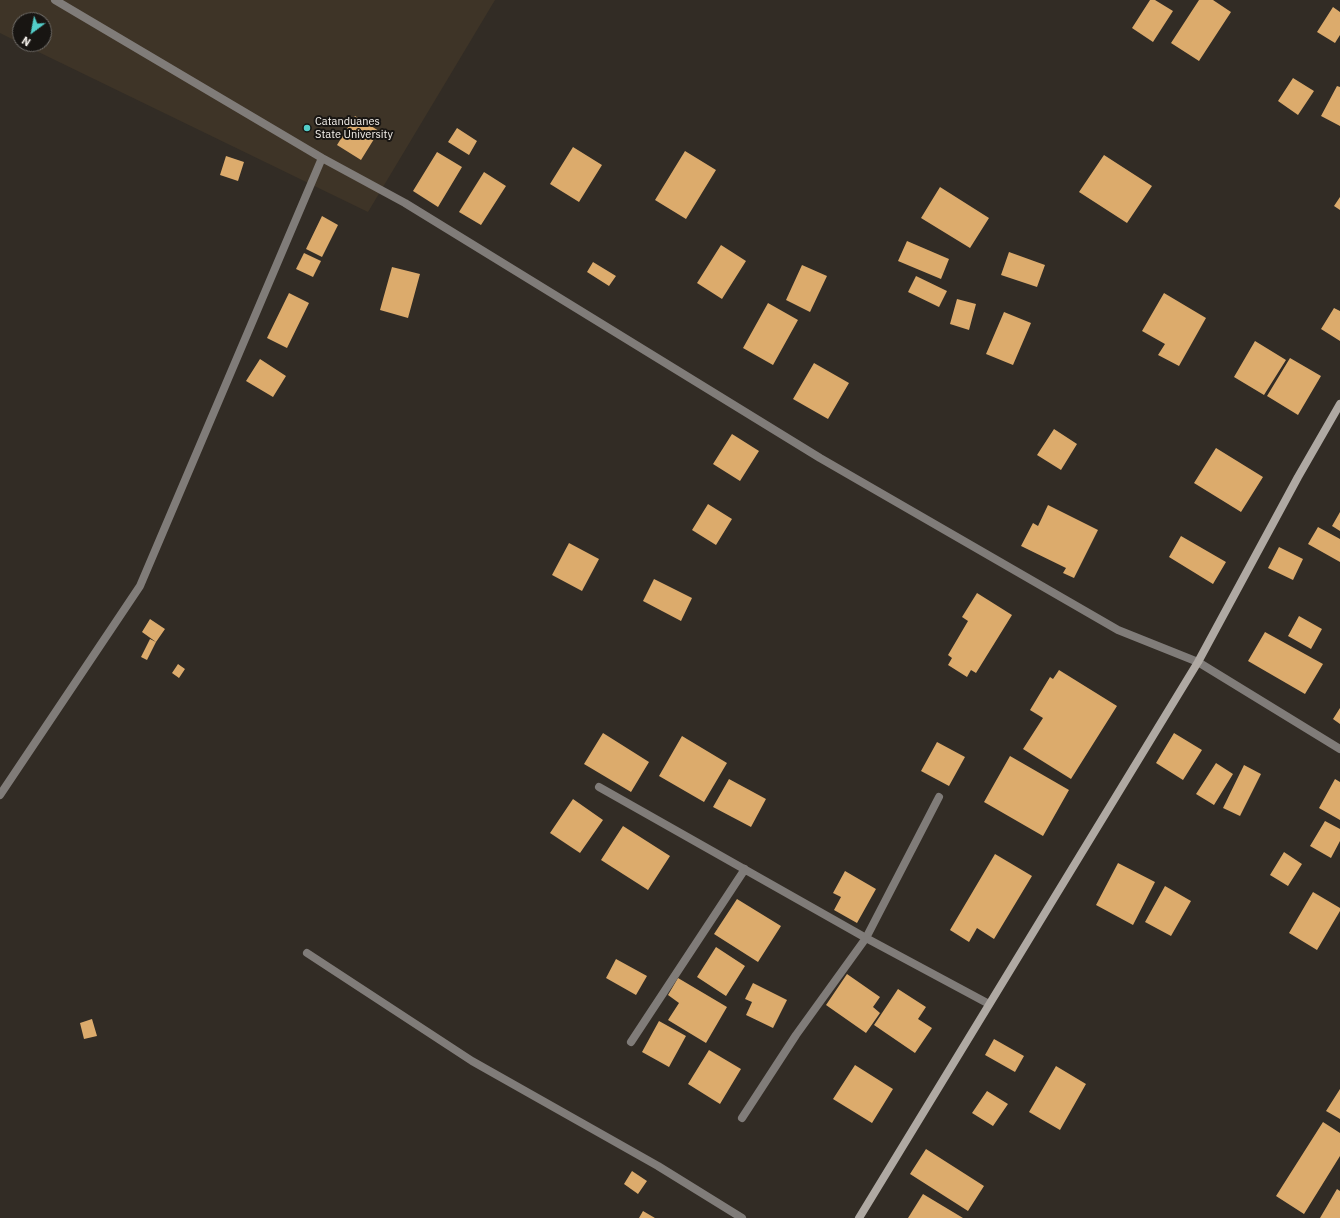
<!DOCTYPE html>
<style>
body{margin:0}
#map{position:relative;width:1340px;height:1218px;overflow:hidden;background:#322c25;font-family:"IBM Plex Sans",sans-serif}
canvas{display:block}
.north{position:absolute;left:12px;top:12px;width:40px;height:40px;box-sizing:border-box;background:#181512;border:1px solid #706d69;border-radius:50%;rotate:212deg;font-size:11px;font-weight:700;line-height:16px;text-align:center;color:#f5f1ec}
.north::after{content:'';display:block;margin:auto;width:14px;height:18px;background:#53cdc9;clip-path:polygon(50% 0,100% 100%,50% 72%,0 100%)}
</style>
<div id="map">
<canvas width="1340" height="1218"></canvas>
<div class="north">N</div>
</div>
<script>
const c = document.querySelector('canvas').getContext('2d');
c.lineJoin = 'round';
function paint(path, color) {
  c.fillStyle = color;
  c.fill(path, 'evenodd');
}
function poly(rows) {
  const path = new Path2D();
  for (const r of rows) {
    path.moveTo(r[0], r[1]);
    for (let i = 2; i < r.length; i += 2) path.lineTo(r[i], r[i + 1]);
  }
  return path;
}
function stroke(path, color, width, dash) {
  c.strokeStyle = color;
  c.lineWidth = width;
  c.lineCap = dash ? 'butt' : 'round';
  c.setLineDash(dash || []);
  c.stroke(path);
}
function drawText(font, color, halo, rows, align = 'center') {
  c.font = font + ' "IBM Plex Sans",sans-serif';
  c.lineWidth = 4;
  c.setLineDash([]);
  c.textBaseline = 'middle';
  c.strokeStyle = halo;
  c.fillStyle = color;
  for (const [text, x, y, turn = 0] of rows) {
    c.save();
    c.translate(x, y);
    c.rotate((+turn || 0) * Math.PI / 180);
    c.textAlign = isNaN(turn) ? turn : align;
    if (halo) c.strokeText(text, 0, 0);
    c.fillText(text, 0, 0);
    c.restore();
  }
}
const built = poly([
 [0,0,495,0,368,212,22,44,44,44,44,20,20,20,20,43,0,33]
]);
const building = poly([
 [1150,0,1155,0,1173,11,1153,42,1132,28],
 [1199,0,1213,0,1231,12,1199,61,1171,43],
 [1333,7,1340,12,1340,35,1335,43,1317,32],
 [1293,78,1314,91,1298,115,1278,101],
 [1337,86,1340,87,1340,126,1321,116],
 [355,116,379,131,361,160,337,145],
 [457,128,477,141,469,155,448,142],
 [573,147,602,165,579,202,550,184],
 [685,151,716,170,686,219,655,200],
 [437,152,462,167,438,207,413,191],
 [1104,155,1152,186,1127,223,1079,192],
 [226,156,244,162,238,181,220,175],
 [484,172,506,186,481,225,459,212],
 [940,187,989,218,970,248,921,218],
 [1340,197,1340,210,1334,206],
 [322,216,338,225,322,257,306,249],
 [907,241,949,259,941,279,898,261],
 [721,245,746,261,722,299,697,283],
 [1009,252,1045,265,1037,287,1001,275],
 [304,253,321,261,313,277,296,269],
 [593,262,616,276,609,286,587,272],
 [802,265,827,276,810,312,786,300],
 [392,267,420,274,408,318,380,310],
 [916,276,947,291,939,307,908,292],
 [289,293,309,303,287,348,267,338],
 [1164,293,1206,318,1179,366,1158,355,1165,344,1142,331],
 [957,299,976,304,969,330,950,324],
 [768,303,798,320,773,365,743,348],
 [1334,308,1340,311,1340,341,1321,329],
 [1004,312,1031,323,1013,365,986,354],
 [1255,341,1286,360,1264,395,1234,377],
 [1290,358,1321,376,1298,415,1267,396],
 [260,359,286,376,273,397,246,381],
 [814,363,849,383,828,419,793,399],
 [1054,429,1077,444,1061,470,1037,455],
 [732,434,759,451,740,481,713,464],
 [1216,448,1263,477,1241,512,1194,483],
 [708,504,732,519,716,545,692,530],
 [1048,505,1098,530,1074,578,1063,573,1066,568,1021,546,1033,523,1038,526],
 [1340,512,1340,531,1332,526],
 [1318,527,1340,539,1340,562,1308,544],
 [1181,536,1226,562,1213,584,1169,557],
 [569,543,599,559,582,591,552,575],
 [1279,547,1303,559,1293,580,1268,568],
 [654,579,692,598,681,621,643,601],
 [977,593,1012,615,976,673,971,670,967,677,948,665,952,658,948,655,968,621,962,617],
 [1299,616,1322,629,1311,649,1288,636],
 [150,619,165,629,156,642,142,632],
 [1265,632,1323,664,1305,694,1248,661],
 [150,639,156,642,147,660,141,657],
 [178,664,185,669,179,678,172,673],
 [1059,670,1117,706,1071,779,1023,749,1043,718,1030,710,1050,677,1053,679],
 [1340,708,1340,724,1333,719],
 [603,733,649,762,631,792,584,764],
 [1174,733,1202,750,1183,780,1156,763],
 [682,736,727,763,704,802,659,776],
 [937,742,965,757,949,786,921,771],
 [1010,756,1069,790,1043,836,984,802],
 [1216,763,1233,774,1214,805,1196,794],
 [1244,765,1261,774,1240,816,1223,808],
 [729,779,766,799,751,827,713,807],
 [1335,779,1340,782,1340,820,1319,808],
 [573,799,603,820,580,853,550,833],
 [1325,821,1340,829,1340,841,1331,858,1310,846],
 [623,826,670,856,648,890,601,860],
 [1284,852,1302,864,1288,886,1270,875],
 [995,854,1032,876,994,939,977,928,969,942,950,930],
 [1118,863,1155,882,1133,925,1096,905],
 [845,871,876,889,857,923,834,910,841,897,833,893],
 [1165,886,1191,901,1171,936,1145,922],
 [1313,892,1340,908,1340,911,1317,950,1289,933],
 [737,899,781,926,758,962,714,934],
 [716,947,745,966,726,996,697,977],
 [616,959,647,976,636,995,606,978],
 [847,974,880,997,873,1007,880,1013,866,1033,826,1005],
 [678,978,727,1007,706,1043,668,1020,679,1003,668,995],
 [753,983,787,1000,773,1028,746,1015,752,1002,745,999],
 [898,989,926,1007,918,1019,932,1028,915,1053,874,1025],
 [92,1019,97,1036,84,1039,80,1023],
 [659,1021,686,1036,669,1067,642,1052],
 [994,1039,1024,1056,1015,1072,985,1055],
 [709,1050,741,1069,720,1104,688,1084],
 [855,1065,893,1089,872,1123,833,1099],
 [1056,1066,1086,1084,1060,1130,1029,1112],
 [1340,1089,1340,1119,1326,1111],
 [987,1091,1008,1104,993,1126,972,1113],
 [1323,1122,1340,1133,1340,1156,1304,1214,1276,1196],
 [926,1149,984,1186,968,1211,910,1174],
 [632,1171,647,1181,638,1194,624,1184],
 [1337,1189,1340,1191,1340,1218,1320,1218],
 [923,1194,963,1218,908,1218],
 [643,1211,655,1218,639,1218]
]);
const street = poly([
 [55,0,322,158,405,203,820,458,1118,630,1198,662,1340,749],
 [599,787,866,938,989,1004],
 [0,795,140,586,322,158],
 [307,953,472,1061,658,1166,742,1218],
 [631,1042,745,869],
 [742,1118,796,1035,866,938,939,797]
]);
const secondary = poly([
 [859,1218,1198,662,1298,477,1340,404]
]);
const markers = [
 [307,128,4,"#53cdc9"]
];
const poiNames = [
 ["Catanduanes",315,122],
 ["State University",315,135]
];
paint(built, '#3e3427');
paint(building, '#dcab6c');
stroke(street, '#807c79', 8);
stroke(secondary, '#afa9a3', 8);
for (const [x, y, r, color] of markers) {
  const dot = new Path2D();
  dot.arc(x, y, r, 0, 2 * Math.PI);
  c.fillStyle = color;
  c.fill(dot);
  stroke(dot, '#181512', 1.5);
}
drawText('11px', '#f5f1ec', '#181512', poiNames, 'left');
</script>
